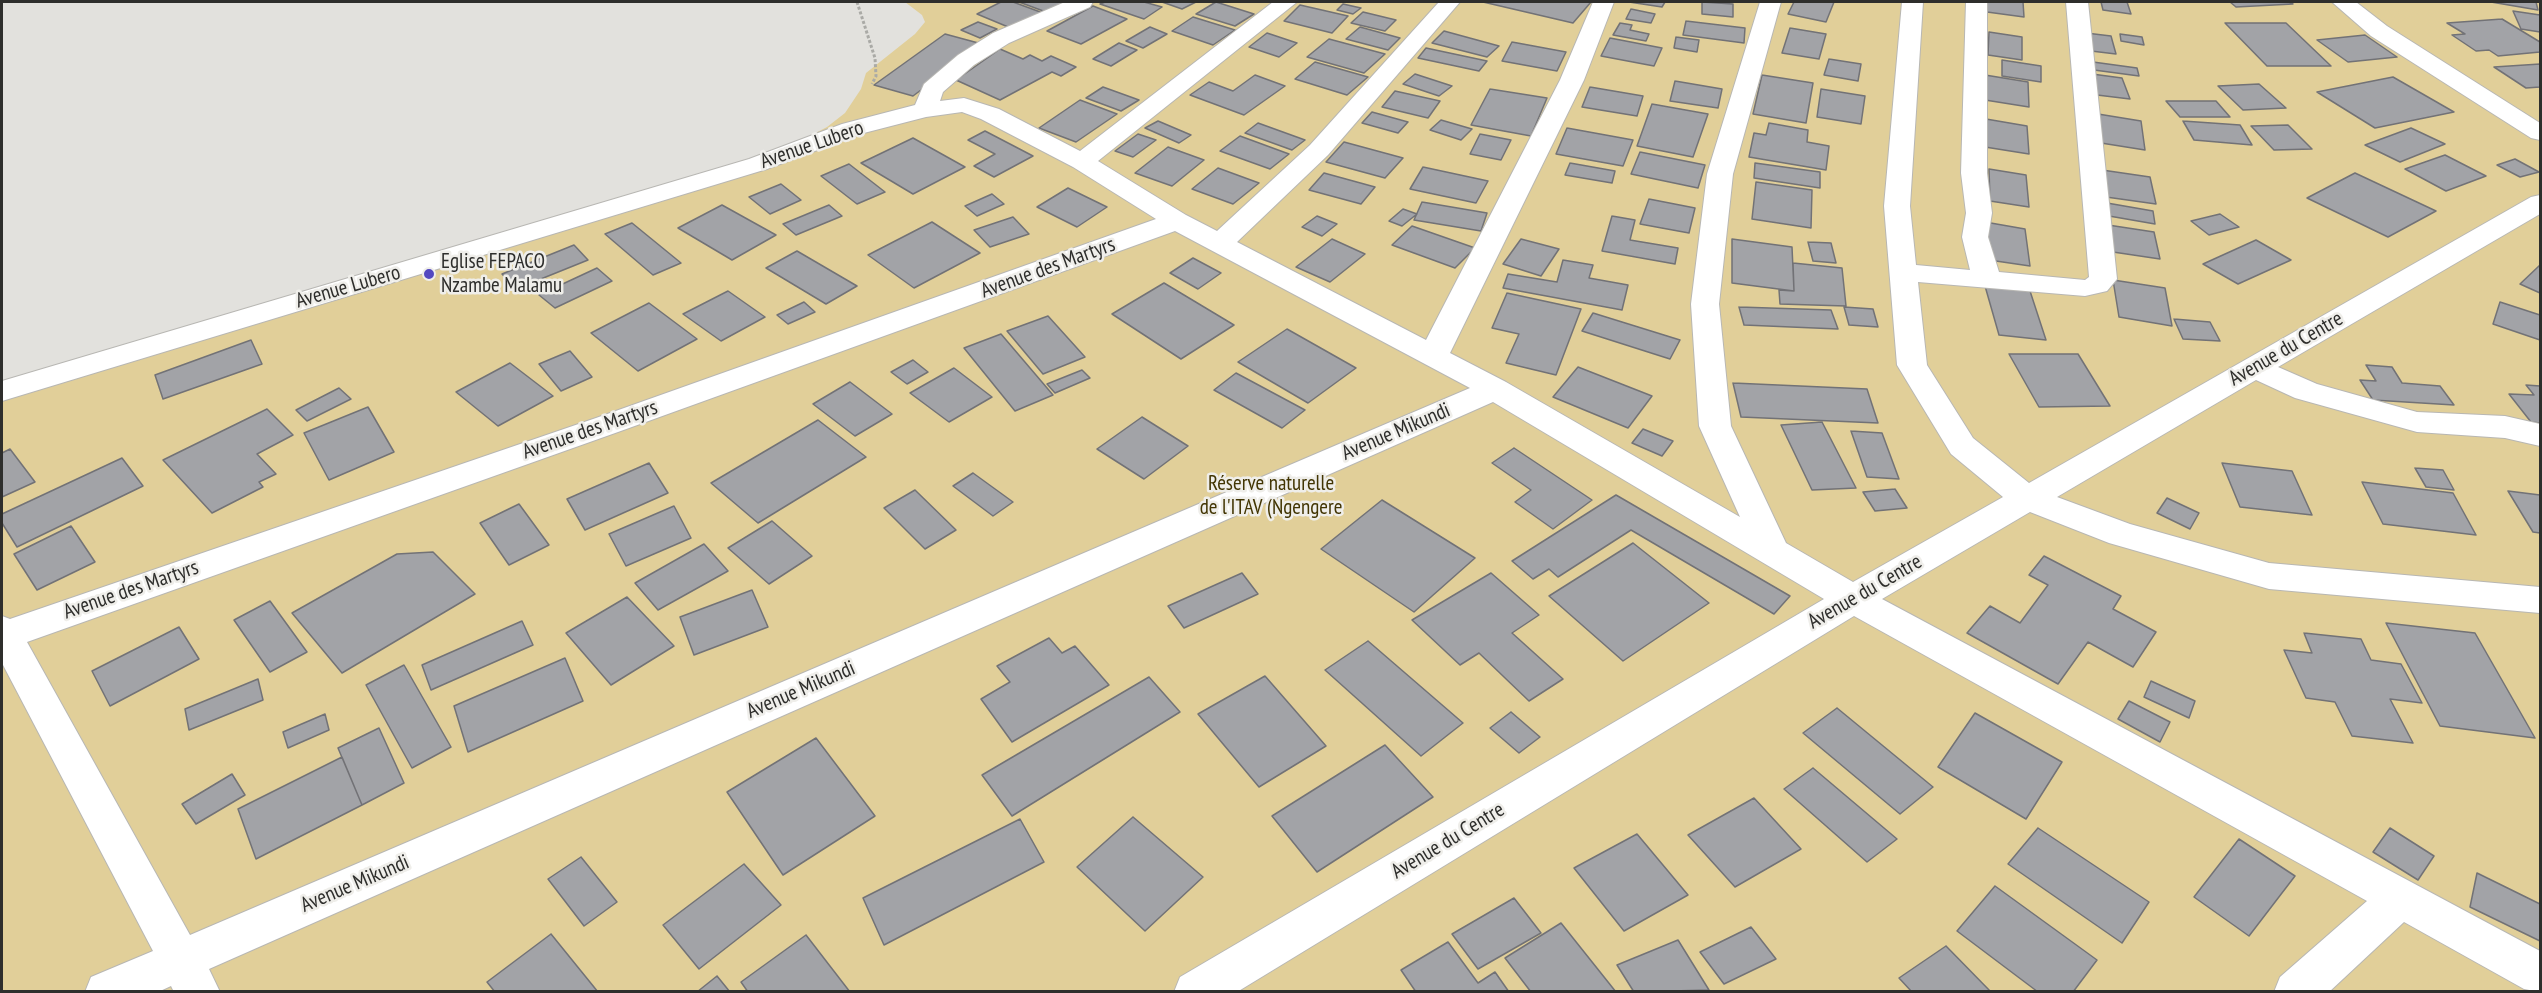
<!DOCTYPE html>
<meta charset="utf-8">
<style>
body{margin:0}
#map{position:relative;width:2542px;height:993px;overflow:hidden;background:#e2e1dd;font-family:"PT Sans Narrow",sans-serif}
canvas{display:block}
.frame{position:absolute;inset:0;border:3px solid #2e2e2c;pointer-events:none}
</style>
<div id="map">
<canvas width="2542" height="993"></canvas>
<div class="frame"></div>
</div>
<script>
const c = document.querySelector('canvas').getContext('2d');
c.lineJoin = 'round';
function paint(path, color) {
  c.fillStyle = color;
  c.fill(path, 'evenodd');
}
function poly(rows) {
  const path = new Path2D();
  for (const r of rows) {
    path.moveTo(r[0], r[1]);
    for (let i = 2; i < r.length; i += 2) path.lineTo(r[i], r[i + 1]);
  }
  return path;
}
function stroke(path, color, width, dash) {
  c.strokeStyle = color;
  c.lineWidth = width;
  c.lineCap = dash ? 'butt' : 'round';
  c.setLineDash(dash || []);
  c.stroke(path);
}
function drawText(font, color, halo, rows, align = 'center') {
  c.font = font + ' "PT Sans Narrow",sans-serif';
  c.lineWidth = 5;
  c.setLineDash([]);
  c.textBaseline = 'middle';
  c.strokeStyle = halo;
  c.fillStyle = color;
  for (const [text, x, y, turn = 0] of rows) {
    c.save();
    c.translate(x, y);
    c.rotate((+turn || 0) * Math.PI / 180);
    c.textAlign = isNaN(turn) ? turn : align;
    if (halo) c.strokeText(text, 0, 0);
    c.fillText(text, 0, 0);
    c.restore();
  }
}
const green = poly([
 [905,2,2540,2,2540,991,2,992,2,384,145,343,756,157,800,141,827,127,845,113,861,89,866,73,915,34,925,22,922,15]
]);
const building = poly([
 [1001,2,1013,2,1043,13,1013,29,977,14,1001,2],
 [1019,2,1066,2,1046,12,1019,2],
 [1105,2,1144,2,1162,7,1144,19,1100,4,1105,2],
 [1162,2,1196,2,1182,9,1162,2],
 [1216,2,1254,14,1235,26,1196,14,1216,2],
 [1483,2,1591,2,1573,23,1483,2],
 [1629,2,1665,2,1662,7,1629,2],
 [1702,2,1733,4,1733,17,1702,14,1702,2],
 [1794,2,1834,2,1826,22,1788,14,1794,2],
 [1986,2,2023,2,2024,17,1987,12,1986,2],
 [2101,2,2127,2,2131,14,2103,10,2101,2],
 [2230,2,2289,2,2293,4,2236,7,2230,2],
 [2491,2,2536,2,2538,10,2491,2],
 [1343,4,1361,8,1353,14,1337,10,1343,4],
 [1300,5,1348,16,1332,33,1284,21,1300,5],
 [1093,6,1127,19,1081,44,1047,31,1093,6],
 [1631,9,1655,14,1651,23,1626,19,1631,9],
 [2513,11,2540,15,2540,32,2521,29,2513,11],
 [1363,12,1396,20,1385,31,1351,23,1363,12],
 [1193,17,1235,30,1213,45,1172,31,1193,17],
 [2502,19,2540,42,2540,52,2498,56,2489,50,2476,51,2452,35,2465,34,2447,23,2502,19],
 [1686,21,1745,28,1744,43,1683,35,1686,21],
 [978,22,997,29,980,38,961,30,978,22],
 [1620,23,1632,25,1630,30,1649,34,1646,41,1613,35,1620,23],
 [2225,23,2286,23,2331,66,2267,66,2225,23],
 [1150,27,1167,34,1143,48,1126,41,1150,27],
 [1360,27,1400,38,1388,50,1346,39,1360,27],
 [1790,28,1826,34,1819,59,1782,53,1790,28],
 [1444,31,1499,46,1487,57,1432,43,1444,31],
 [1989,32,2022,37,2022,60,1988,55,1989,32],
 [1267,33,1297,43,1279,57,1249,47,1267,33],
 [2086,33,2111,36,2116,54,2091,51,2086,33],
 [945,34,982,44,913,96,874,85,945,34],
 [2120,34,2142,37,2144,45,2121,41,2120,34],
 [2365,35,2397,57,2348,62,2317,40,2365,35],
 [1676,37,1699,40,1697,52,1674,48,1676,37],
 [1610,38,1662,48,1654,66,1601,56,1610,38],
 [1329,39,1385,54,1364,73,1307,57,1329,39],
 [1512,42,1566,52,1557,71,1502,61,1512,42],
 [1119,43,1137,50,1111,66,1093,59,1119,43],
 [1426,48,1487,61,1479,71,1418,58,1426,48],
 [1000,49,1023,59,1030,55,1042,61,1051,56,1076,67,1061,76,1052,72,1000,100,956,80,1000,49],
 [1829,59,1861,64,1858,81,1824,75,1829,59],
 [2002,60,2041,66,2041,82,2002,76,2002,60],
 [1315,62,1368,77,1347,95,1295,79,1315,62],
 [2093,62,2137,68,2139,76,2094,70,2093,62],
 [2540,64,2540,87,2526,88,2494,67,2540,64],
 [1415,74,1452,86,1439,96,1403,84,1415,74],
 [2092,74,2122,78,2130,99,2097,95,2092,74],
 [1255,75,1285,86,1244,115,1190,95,1209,82,1233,91,1255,75],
 [1762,75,1813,83,1806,123,1753,114,1762,75],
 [1985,75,2028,82,2029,107,1985,100,1985,75],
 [2393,77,2454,112,2375,128,2317,92,2393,77],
 [1675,81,1722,89,1718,108,1670,101,1675,81],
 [2259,84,2286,108,2243,110,2218,86,2259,84],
 [1103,87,1139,100,1121,111,1086,98,1103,87],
 [1590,87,1643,96,1637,116,1582,107,1590,87],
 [1490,89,1547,98,1531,136,1471,125,1490,89],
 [1821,89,1865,96,1861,124,1817,117,1821,89],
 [1395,91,1440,101,1428,118,1382,107,1395,91],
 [1080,100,1117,114,1076,142,1039,128,1080,100],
 [2166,101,2216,101,2230,117,2180,117,2166,101],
 [1652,104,1708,114,1693,157,1637,146,1652,104],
 [1372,112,1408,122,1398,133,1362,123,1372,112],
 [2098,114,2141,121,2145,150,2101,143,2098,114],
 [1986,119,2027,126,2029,154,1985,147,1986,119],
 [1441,120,1472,129,1461,140,1430,130,1441,120],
 [1158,121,1191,135,1179,143,1145,128,1158,121],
 [2183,121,2240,125,2252,145,2194,140,2183,121],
 [1258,123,1305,140,1292,150,1245,133,1258,123],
 [1769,123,1808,130,1807,142,1829,146,1826,170,1749,157,1754,133,1766,135,1769,123],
 [2288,125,2312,149,2274,150,2251,126,2288,125],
 [1567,128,1633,140,1623,166,1556,154,1567,128],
 [2411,128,2445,144,2400,162,2365,145,2411,128],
 [985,131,1033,156,994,177,974,166,995,154,968,140,985,131],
 [1138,134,1156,140,1133,157,1115,151,1138,134],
 [1480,134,1511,140,1501,160,1470,154,1480,134],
 [1240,136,1289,154,1270,169,1220,151,1240,136],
 [913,138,965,167,913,194,861,163,913,138],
 [1344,142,1403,158,1385,178,1326,162,1344,142],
 [1168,147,1204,160,1172,186,1135,173,1168,147],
 [1640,152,1705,165,1698,188,1631,174,1640,152],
 [2445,155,2486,176,2446,191,2405,169,2445,155],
 [2515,159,2539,172,2520,177,2497,165,2515,159],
 [1570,163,1615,171,1612,183,1565,175,1570,163],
 [1755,163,1820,172,1820,188,1754,178,1755,163],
 [849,164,885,192,857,204,821,176,849,164],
 [1423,167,1488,181,1476,203,1410,189,1423,167],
 [1218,168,1259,183,1233,204,1192,189,1218,168],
 [1989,169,2026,175,2029,207,1990,201,1989,169],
 [2102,170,2150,177,2156,204,2106,197,2102,170],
 [1324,173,1375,187,1361,204,1309,190,1324,173],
 [2355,173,2436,211,2388,237,2307,198,2355,173],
 [1756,182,1812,190,1811,228,1752,219,1756,182],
 [781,184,801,200,770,214,749,197,781,184],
 [1068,188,1107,207,1077,227,1037,207,1068,188],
 [992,194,1004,204,977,216,965,206,992,194],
 [1649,199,1695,208,1689,233,1640,224,1649,199],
 [1422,202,1487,213,1481,231,1414,220,1422,202],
 [2107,203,2153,211,2155,224,2109,216,2107,203],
 [722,205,776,235,732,260,678,228,722,205],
 [829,205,842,216,796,235,783,224,829,205],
 [1403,209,1417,214,1402,226,1389,221,1403,209],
 [2220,214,2239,227,2209,235,2191,221,2220,214],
 [1317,216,1337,224,1322,236,1302,227,1317,216],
 [1612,216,1635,220,1630,240,1678,248,1675,264,1602,251,1612,216],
 [1013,217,1029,234,990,247,974,230,1013,217],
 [932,222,980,253,914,288,868,255,932,222],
 [1985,222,2025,229,2030,266,1989,260,1985,222],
 [632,223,681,263,653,275,605,234,632,223],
 [2108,225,2154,232,2160,259,2113,252,2108,225],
 [1412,226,1475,248,1455,268,1392,245,1412,226],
 [1332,239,1365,254,1330,282,1296,267,1332,239],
 [1521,239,1559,249,1541,276,1503,264,1521,239],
 [1732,239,1792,247,1794,291,1732,283,1732,239],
 [2256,240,2291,260,2238,284,2203,264,2256,240],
 [1808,242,1831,243,1836,263,1813,261,1808,242],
 [574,245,588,260,516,289,502,274,574,245],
 [797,251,857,286,826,304,766,268,797,251],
 [1193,258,1221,273,1198,289,1170,273,1193,258],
 [1563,260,1593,265,1589,278,1628,285,1622,310,1503,288,1508,274,1557,282,1563,260],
 [1793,263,1842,268,1846,306,1780,304,1779,290,1794,291,1793,263],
 [2540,265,2540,293,2520,284,2540,265],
 [597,268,612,281,555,308,539,295,597,268],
 [2113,280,2165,288,2172,326,2119,317,2113,280],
 [1164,283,1234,325,1181,359,1112,314,1164,283],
 [1985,286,2030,291,2046,340,1999,335,1985,286],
 [728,291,765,317,721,341,683,314,728,291],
 [1507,293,1581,309,1556,375,1506,363,1519,334,1492,328,1507,293],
 [804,302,815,312,788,324,777,315,804,302],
 [2500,302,2540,315,2540,340,2493,324,2500,302],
 [649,303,697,339,638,371,591,333,649,303],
 [1739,307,1831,310,1838,329,1744,325,1739,307],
 [1844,307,1873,309,1878,327,1849,325,1844,307],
 [1593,313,1680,340,1670,359,1582,331,1593,313],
 [1048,316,1085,357,1043,374,1007,331,1048,316],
 [2174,319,2210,322,2220,341,2183,339,2174,319],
 [1287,329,1356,368,1308,403,1238,362,1287,329],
 [1001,334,1053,395,1015,411,964,348,1001,334],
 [251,340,262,364,163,399,155,375,251,340],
 [570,351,592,377,561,391,539,364,570,351],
 [2009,354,2078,354,2110,406,2039,407,2009,354],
 [913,360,928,372,907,384,891,372,913,360],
 [510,363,553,396,498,426,456,392,510,363],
 [2366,365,2392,367,2402,383,2440,386,2454,405,2373,400,2360,380,2376,381,2366,365],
 [1578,367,1652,396,1628,428,1553,397,1578,367],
 [954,368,992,397,949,422,910,393,954,368],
 [1082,370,1090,378,1055,393,1047,384,1082,370],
 [1236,373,1305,410,1282,428,1214,390,1236,373],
 [850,382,892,414,855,436,813,404,850,382],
 [1733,383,1867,389,1878,423,1741,417,1733,383],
 [2526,385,2540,386,2540,423,2531,422,2509,394,2534,395,2526,385],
 [339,388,351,399,307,421,296,410,339,388],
 [368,407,394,452,329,480,304,433,368,407],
 [267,409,293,435,257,454,276,474,259,482,263,487,212,513,163,460,267,409],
 [1142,417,1188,446,1144,479,1097,449,1142,417],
 [818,420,866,457,758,523,711,483,818,420],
 [1822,422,1856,488,1812,490,1781,425,1822,422],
 [1643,429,1673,441,1662,456,1632,443,1643,429],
 [1851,431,1882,433,1899,479,1867,477,1851,431],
 [1514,448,1592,500,1553,529,1515,502,1531,490,1492,463,1514,448],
 [10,449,35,482,2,497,2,453,10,449],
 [122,458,143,486,17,547,2,523,2,514,122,458],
 [649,463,668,493,585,530,567,499,649,463],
 [2222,463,2292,471,2312,515,2240,507,2222,463],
 [2415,468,2443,470,2454,490,2426,487,2415,468],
 [973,473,1013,502,993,516,953,486,973,473],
 [2362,482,2453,493,2476,535,2383,524,2362,482],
 [1895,489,1907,508,1875,511,1863,492,1895,489],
 [915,490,956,530,925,549,884,508,915,490],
 [2508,491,2540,495,2540,533,2533,532,2508,491],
 [1616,495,1790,596,1774,614,1631,530,1558,577,1549,569,1533,579,1512,561,1616,495],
 [2167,498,2199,513,2190,529,2157,513,2167,498],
 [1382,500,1475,558,1414,612,1321,549,1382,500],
 [519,504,549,545,509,565,480,523,519,504],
 [674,506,691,538,626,566,609,534,674,506],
 [772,521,812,556,769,584,728,548,772,521],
 [71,526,95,562,37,590,14,554,71,526],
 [1633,543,1709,603,1623,661,1549,596,1633,543],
 [704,544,728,571,658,610,635,583,704,544],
 [433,552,475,594,342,673,292,613,397,554,433,552],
 [2044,556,2121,596,2113,609,2156,632,2133,667,2088,642,2058,684,1967,633,1990,606,2020,623,2048,585,2029,575,2044,556],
 [1242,573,1258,594,1184,628,1168,606,1242,573],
 [1491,573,1539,615,1512,633,1563,679,1529,701,1479,653,1460,665,1412,620,1491,573],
 [752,590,768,627,694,655,680,617,752,590],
 [627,597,674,646,611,685,566,633,627,597],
 [270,601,307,652,270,672,234,620,270,601],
 [522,621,533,645,431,690,422,665,522,621],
 [2386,623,2475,633,2535,738,2440,726,2386,623],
 [179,627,199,659,110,706,92,671,179,627],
 [2304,633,2361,639,2371,660,2401,664,2422,703,2390,699,2413,743,2352,736,2335,702,2306,698,2284,650,2312,653,2304,633],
 [1049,638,1062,653,1075,646,1109,685,1012,742,981,699,1010,682,997,666,1049,638],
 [1368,641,1463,723,1421,756,1325,670,1368,641],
 [565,658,583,701,468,752,454,706,565,658],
 [404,665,451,747,412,768,366,685,404,665],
 [1265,676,1326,746,1259,787,1198,714,1265,676],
 [1149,677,1180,712,1012,816,982,775,1149,677],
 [258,679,263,700,189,730,185,709,258,679],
 [2151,681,2195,701,2189,718,2144,697,2151,681],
 [2129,701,2170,722,2160,742,2118,719,2129,701],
 [1837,708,1933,787,1900,814,1803,733,1837,708],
 [1511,712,1540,737,1519,753,1490,728,1511,712],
 [1975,713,2062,762,2026,819,1938,767,1975,713],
 [325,714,329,730,288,748,283,732,325,714],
 [379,728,404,783,362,805,338,748,379,728],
 [816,738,875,816,783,875,727,792,816,738],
 [1385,745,1433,797,1317,872,1272,816,1385,745],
 [342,757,362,805,256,859,238,809,342,757],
 [1813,768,1897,839,1867,862,1784,789,1813,768],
 [232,774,245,795,196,824,182,804,232,774],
 [1754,798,1801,849,1735,887,1688,835,1754,798],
 [1133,817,1203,877,1145,931,1077,867,1133,817],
 [1020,819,1044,862,884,945,863,898,1020,819],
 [2038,828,2149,902,2122,943,2008,864,2038,828],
 [2390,828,2434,856,2418,880,2373,852,2390,828],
 [1637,834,1688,895,1624,931,1574,868,1637,834],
 [2239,839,2295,876,2249,936,2194,897,2239,839],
 [581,857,617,902,584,926,548,879,581,857],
 [744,864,781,905,699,969,663,925,744,864],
 [2477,873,2540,904,2540,941,2470,907,2477,873],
 [1995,886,2097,960,2073,992,2038,992,1957,931,1995,886],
 [1514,898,1541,933,1478,969,1452,934,1514,898],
 [1561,923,1616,992,1531,992,1505,958,1561,923],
 [1751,927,1776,959,1724,984,1700,952,1751,927],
 [551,934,598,992,495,992,487,982,551,934],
 [806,935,850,992,748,992,741,982,806,935],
 [1678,940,1709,990,1634,992,1617,965,1678,940],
 [1448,942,1478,983,1495,972,1509,992,1416,992,1401,970,1448,942],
 [1946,946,1991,992,1912,992,1899,978,1946,946],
 [717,976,730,992,697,992,717,976]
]);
const path = poly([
 [857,2,875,58,876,76,872,84]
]);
const minor = poly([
 [1065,2,1093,2,1090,7,1009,43,974,65,943,92,940,101,964,98,999,109,1080,151,1273,2,1297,2,1098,161,1186,215,1217,231,1310,145,1439,2,1460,2,1328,155,1237,242,1426,340,1560,80,1593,2,1614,2,1584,80,1450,353,1506,382,1740,517,1699,426,1691,304,1707,174,1760,2,1781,2,1733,174,1719,304,1731,426,1786,543,1853,582,2003,497,1951,454,1897,365,1884,206,1902,2,1923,2,1910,206,1916,265,1970,270,1962,237,1966,213,1961,173,1966,2,1987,2,1987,173,1992,213,1988,237,1999,272,2085,280,2089,277,2066,2,2088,2,2117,279,2107,291,2085,296,1918,282,1927,365,1973,438,2029,483,2531,197,2540,195,2540,214,2278,367,2317,384,2417,412,2505,416,2540,424,2540,446,2505,438,2417,432,2295,398,2256,380,2057,497,2130,524,2269,563,2540,587,2540,613,2269,589,2109,543,2030,512,1882,599,2540,951,2540,992,2524,989,2404,922,2329,992,2274,992,2280,977,2367,901,1854,616,1237,992,1174,992,1180,977,1824,599,1493,402,209,969,220,992,174,992,171,986,158,992,85,992,91,977,153,951,2,663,2,616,10,619,596,418,1156,219,1073,167,981,119,962,112,926,117,860,134,767,169,2,401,2,381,749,159,842,124,915,105,924,84,958,55,993,33,1065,2],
 [1175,231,1470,388,190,935,27,642,618,432,1175,231],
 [2332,2,2356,2,2387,26,2540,123,2540,140,2531,138,2371,36,2332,2]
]);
const markers = [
 [429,274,6,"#5449c0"]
];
const streetNames = [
 ["Avenue Lubero",812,145,-19],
 ["Avenue des Martyrs",1048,268,-20],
 ["Avenue Lubero",348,287,-16],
 ["Avenue du Centre",2286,349,-30],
 ["Avenue des Martyrs",590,430,-19],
 ["Avenue Mikundi",1396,432,-23],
 ["Avenue des Martyrs",131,590,-19],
 ["Avenue du Centre",1865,592,-30],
 ["Avenue Mikundi",801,690,-23],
 ["Avenue du Centre",1448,841,-31],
 ["Avenue Mikundi",355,884,-23]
];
const poiNames = [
 ["Eglise FEPACO",441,262],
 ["Nzambe Malamu",441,286]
];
const parkNames = [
 ["Réserve naturelle",1271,484],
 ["de l'ITAV (Ngengere",1271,508]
];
paint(green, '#e1cf99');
paint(building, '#a2a3a7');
stroke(building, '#727276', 1.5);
stroke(minor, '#b8b7b3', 2);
stroke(path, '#aaaaa6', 3, [3, 2]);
paint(minor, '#fff');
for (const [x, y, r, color] of markers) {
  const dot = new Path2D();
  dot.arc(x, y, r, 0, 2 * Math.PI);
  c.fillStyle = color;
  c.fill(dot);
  stroke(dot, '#efeeea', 2);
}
drawText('21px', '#2e2e2c', '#efeeea', streetNames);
drawText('21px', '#2e2e2c', '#efeeea', poiNames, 'left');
drawText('21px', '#423503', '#efeeea', parkNames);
</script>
